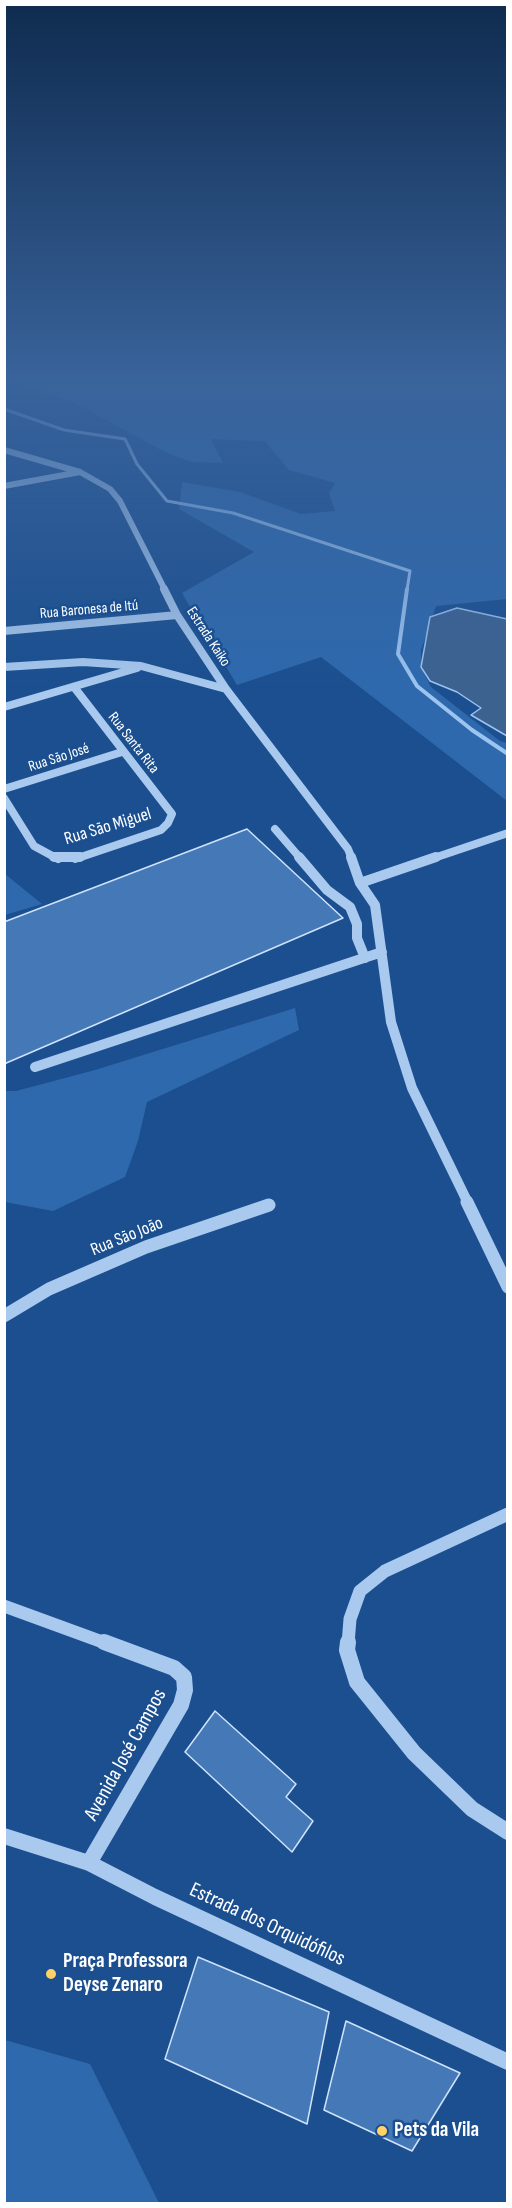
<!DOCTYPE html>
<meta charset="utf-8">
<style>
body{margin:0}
#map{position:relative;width:512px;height:2208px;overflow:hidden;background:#1b4f8f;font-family:"Sofia Sans Condensed",sans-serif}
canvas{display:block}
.frame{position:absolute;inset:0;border:6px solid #fff;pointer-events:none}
</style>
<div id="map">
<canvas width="512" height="2208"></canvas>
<div class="frame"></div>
</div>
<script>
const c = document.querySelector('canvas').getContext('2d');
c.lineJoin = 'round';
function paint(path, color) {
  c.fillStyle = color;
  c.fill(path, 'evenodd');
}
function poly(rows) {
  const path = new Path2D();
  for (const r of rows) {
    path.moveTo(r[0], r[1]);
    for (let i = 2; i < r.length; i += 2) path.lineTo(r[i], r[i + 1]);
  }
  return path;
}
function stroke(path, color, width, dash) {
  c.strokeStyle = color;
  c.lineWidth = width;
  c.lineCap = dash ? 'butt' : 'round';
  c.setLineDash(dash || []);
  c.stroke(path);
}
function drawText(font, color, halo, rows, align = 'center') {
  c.font = font + ' "Sofia Sans Condensed",sans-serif';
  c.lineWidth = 5;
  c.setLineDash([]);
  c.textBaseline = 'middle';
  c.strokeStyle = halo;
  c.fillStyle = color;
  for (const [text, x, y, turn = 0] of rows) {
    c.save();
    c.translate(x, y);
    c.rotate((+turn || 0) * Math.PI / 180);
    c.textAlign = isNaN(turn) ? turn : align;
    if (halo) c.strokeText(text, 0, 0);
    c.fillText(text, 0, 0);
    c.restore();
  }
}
const green = poly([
 [5,380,507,380,507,599,436,606,421,650,421,668,431,687,500,741,507,743,507,801,321,657,237,685,182,593,254,552,179,509,182,482,240,492,301,514,335,511,329,493,335,483,289,470,265,441,211,439,223,463,192,462,167,453,73,402],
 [5,873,5,874,42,904,5,915],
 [295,1008,299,1030,147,1102,138,1141,125,1177,53,1211,5,1202,5,1091,16,1091,95,1070],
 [5,2040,90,2064,159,2203,5,2203]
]);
const water = poly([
 [457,608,507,619,507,736,471,715,481,708,457,692,430,681,421,667,430,617,457,608]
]);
const streamFar1 = poly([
 [4,409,64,430,125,439,137,464,167,501,233,513,410,571,407,590]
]);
const stream = poly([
 [407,589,398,654,417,686,472,730,508,754]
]);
const building = poly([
 [247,829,343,918,4,1064,4,922,247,829],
 [215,1711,296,1784,286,1797,313,1821,292,1852,185,1752,215,1711],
 [198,1957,329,2012,307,2124,165,2059,198,1957],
 [346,2021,460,2073,412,2151,324,2110,346,2021]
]);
const minorFar4 = poly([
 [4,450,80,472,110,489,120,501,165,590],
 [4,486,80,472]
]);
const minorFar3 = poly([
 [164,589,177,615,226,689,348,849,352,859],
 [4,631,177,615],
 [4,667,83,662,141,666,226,689],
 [74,687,172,814,168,823,161,830,75,859],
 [4,707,137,668],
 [4,789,122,752],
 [4,798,34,846,58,859],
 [275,829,301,859],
 [431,859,508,833]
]);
const minorFar2 = poly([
 [54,857,80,857],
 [299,857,327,890,350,907,357,924,357,938,365,958],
 [351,857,360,883,375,905,391,1022,412,1088,468,1203],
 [360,883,436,857],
 [35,1067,382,952]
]);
const minorFar1 = poly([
 [467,1202,508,1287],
 [4,1316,49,1289,146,1247,269,1205],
 [4,1606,108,1644],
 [348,1644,350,1619,360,1591,385,1571,508,1514]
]);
const minor = poly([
 [348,1642,347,1650,357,1682,414,1753,472,1809,508,1832],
 [4,1836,89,1863,155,1897,508,2062],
 [89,1863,181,1705,185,1690,184,1677,174,1668,104,1642]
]);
const markers = [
 [51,1974,6,"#ffd166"],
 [382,2131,6,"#ffd166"]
];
const farStreetnames = [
 ["Rua Baronesa de Itú",89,610,-5],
 ["Estrada Kaiko",208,637,57],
 ["Rua Santa Rita",133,743,52],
 ["Rua São José",59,758,-18]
];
const streetNames = [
 ["Rua São Miguel",108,827,-17],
 ["Rua São João",127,1237,-22]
];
const nearStreetnames = [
 ["Avenida José Campos",126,1755,-61],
 ["Estrada dos Orquidófilos",267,1925,25]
];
const nearPoinames = [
 ["Praça Professora",63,1962],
 ["Deyse Zenaro",63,1986],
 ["Pets da Vila",394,2131]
];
paint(green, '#2e69ad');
paint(water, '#3c6290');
stroke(water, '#9cc4f0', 1.5);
stroke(streamFar1, '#9cc4f0', 3);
stroke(stream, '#9cc4f0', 4);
paint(building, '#4478b7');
stroke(building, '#cfe3fa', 1.5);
stroke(minorFar4, '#a9c9ee', 6);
stroke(minorFar3, '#a9c9ee', 8);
stroke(minorFar2, '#a9c9ee', 10);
stroke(minorFar1, '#a9c9ee', 13);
stroke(minor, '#a9c9ee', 16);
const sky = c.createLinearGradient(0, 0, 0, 689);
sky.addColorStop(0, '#0f2b4f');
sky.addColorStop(0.55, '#39639b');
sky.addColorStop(1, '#39639b00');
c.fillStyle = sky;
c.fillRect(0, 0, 512, 689);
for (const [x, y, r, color] of markers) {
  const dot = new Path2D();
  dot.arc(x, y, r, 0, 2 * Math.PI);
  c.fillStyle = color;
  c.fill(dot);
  stroke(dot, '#1b4f8f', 2);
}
drawText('15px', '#fff', '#1b4f8f', farStreetnames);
drawText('18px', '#fff', '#1b4f8f', streetNames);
drawText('21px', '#fff', '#1b4f8f', nearStreetnames);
drawText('bold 21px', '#fff', '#1b4f8f', nearPoinames, 'left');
</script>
